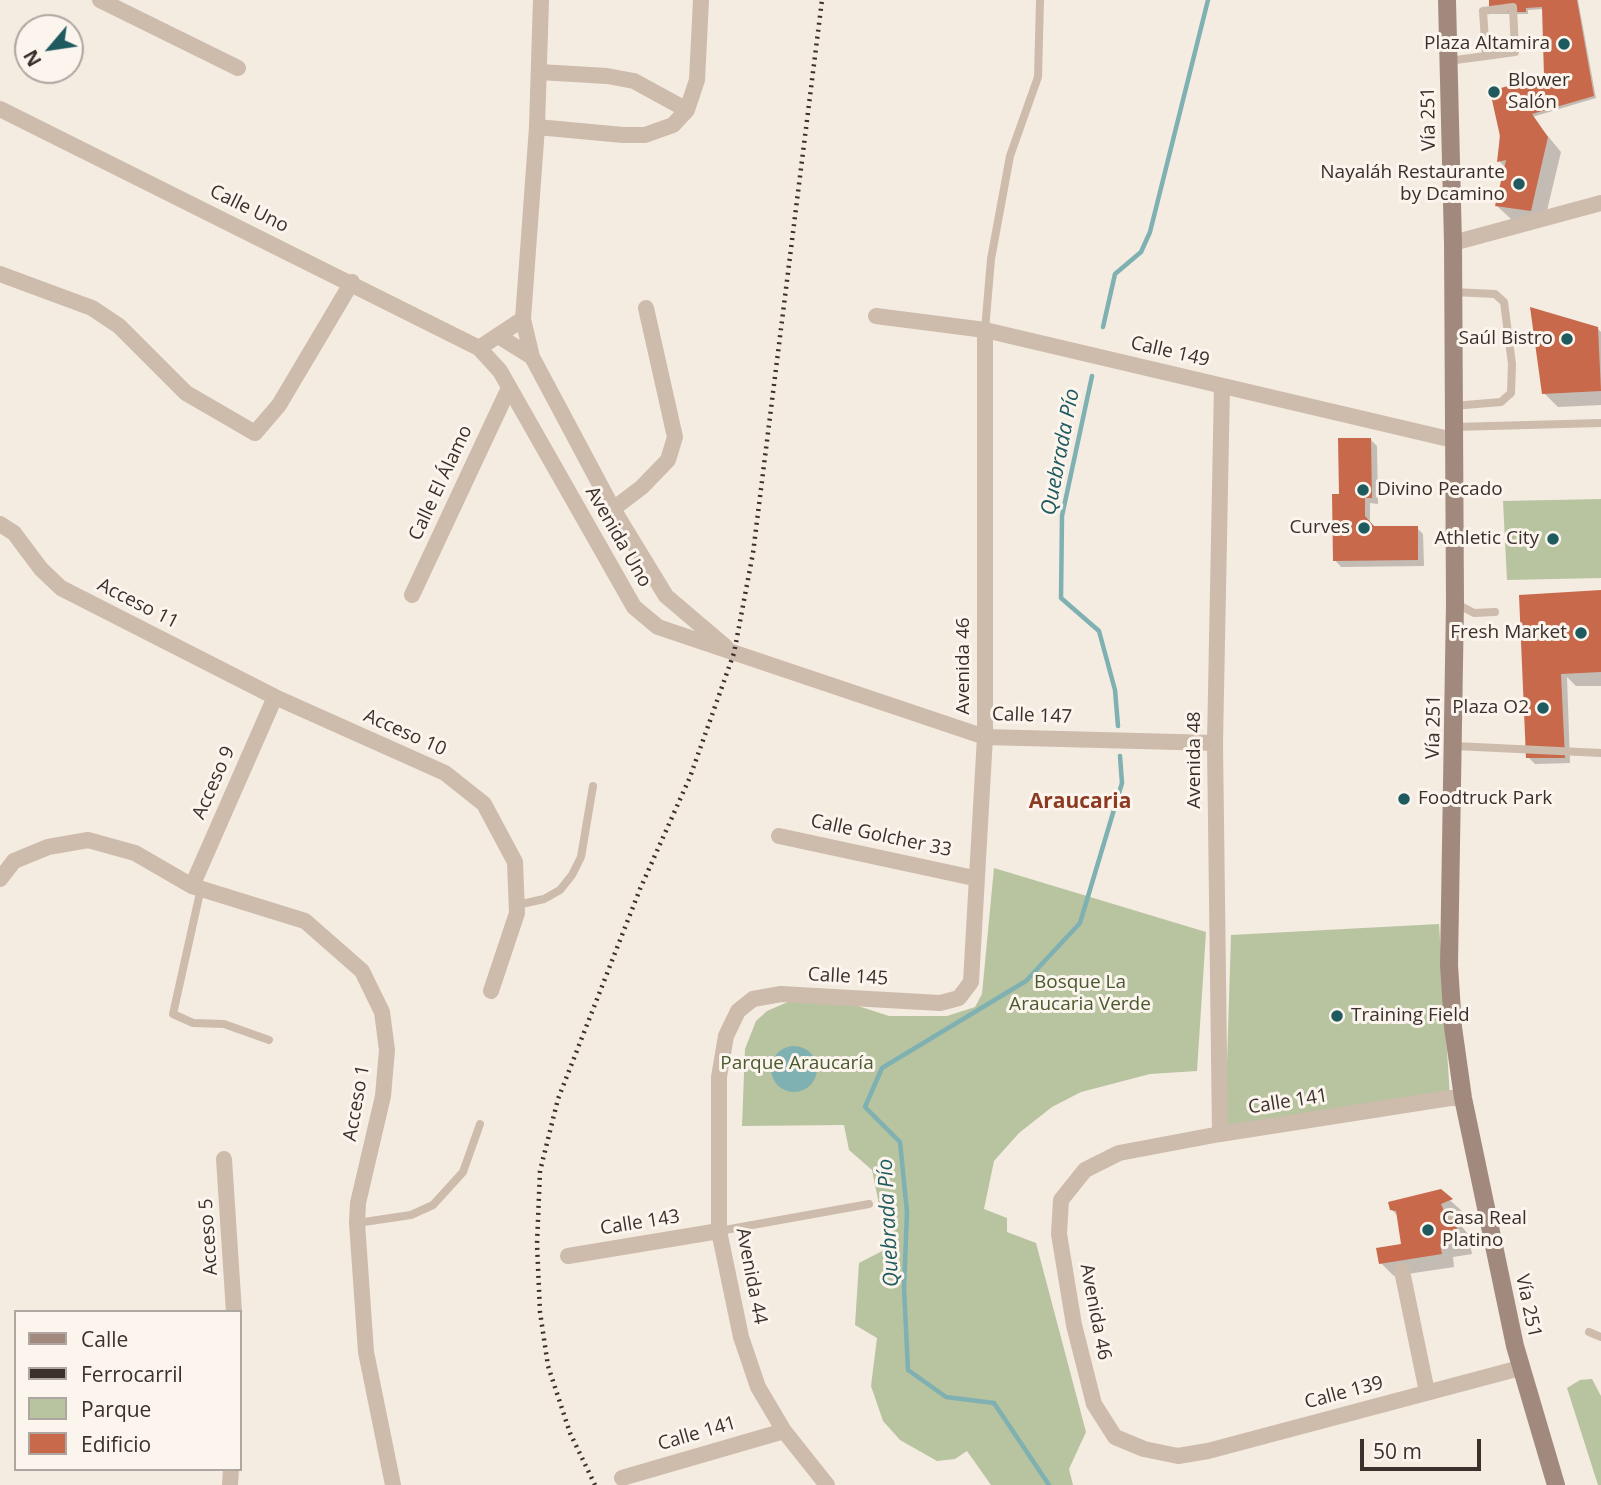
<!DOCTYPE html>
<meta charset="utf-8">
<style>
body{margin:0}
#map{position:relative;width:1601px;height:1485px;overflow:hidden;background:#f4ebe1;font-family:"Open Sans",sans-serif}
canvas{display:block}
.legend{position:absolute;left:14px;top:1310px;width:228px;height:161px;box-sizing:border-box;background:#fbf5ee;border:2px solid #aea6a0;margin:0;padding:9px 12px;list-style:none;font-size:21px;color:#3b302b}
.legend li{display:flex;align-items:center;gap:14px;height:35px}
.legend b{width:35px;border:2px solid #aea6a0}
.north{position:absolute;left:14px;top:14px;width:70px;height:70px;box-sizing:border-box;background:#fbf5ee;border:2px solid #aea6a0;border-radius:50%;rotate:241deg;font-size:19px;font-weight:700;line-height:28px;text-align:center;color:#3b302b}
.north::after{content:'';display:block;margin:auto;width:24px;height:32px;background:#1f5a5e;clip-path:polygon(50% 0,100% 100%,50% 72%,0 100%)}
.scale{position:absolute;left:1360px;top:1439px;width:121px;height:32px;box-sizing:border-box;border:4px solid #3b302b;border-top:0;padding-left:9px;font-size:21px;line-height:24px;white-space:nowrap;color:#3b302b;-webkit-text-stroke:5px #fbf5ee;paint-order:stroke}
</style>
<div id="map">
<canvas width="1601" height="1485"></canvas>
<ul class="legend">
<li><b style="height:9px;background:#a18a7d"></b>Calle</li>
<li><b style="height:9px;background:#3b302b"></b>Ferrocarril</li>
<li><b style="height:19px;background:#b8c4a0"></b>Parque</li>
<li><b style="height:19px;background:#c8694b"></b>Edificio</li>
</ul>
<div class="north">N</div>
<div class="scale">50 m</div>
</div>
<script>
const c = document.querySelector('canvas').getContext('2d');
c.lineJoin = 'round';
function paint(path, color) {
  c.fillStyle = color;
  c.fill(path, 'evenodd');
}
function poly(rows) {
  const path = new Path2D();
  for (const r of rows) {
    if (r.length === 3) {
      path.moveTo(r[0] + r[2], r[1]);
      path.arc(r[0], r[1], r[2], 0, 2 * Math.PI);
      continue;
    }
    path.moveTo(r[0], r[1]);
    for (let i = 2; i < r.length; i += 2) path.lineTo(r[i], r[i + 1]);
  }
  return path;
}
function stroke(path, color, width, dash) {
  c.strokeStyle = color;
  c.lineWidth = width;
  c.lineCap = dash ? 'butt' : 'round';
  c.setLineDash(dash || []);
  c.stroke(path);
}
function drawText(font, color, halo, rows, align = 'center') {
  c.font = font + ' "Open Sans",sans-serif';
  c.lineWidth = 6;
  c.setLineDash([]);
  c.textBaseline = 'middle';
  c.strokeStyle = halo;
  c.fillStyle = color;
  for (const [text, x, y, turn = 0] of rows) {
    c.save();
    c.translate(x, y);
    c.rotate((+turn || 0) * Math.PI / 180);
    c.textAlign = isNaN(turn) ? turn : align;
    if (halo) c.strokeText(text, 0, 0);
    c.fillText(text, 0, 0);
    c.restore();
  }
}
const green = poly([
 [1601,499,1601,578,1507,580,1503,501],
 [994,868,1206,932,1197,1071,1150,1074,1081,1092,1052,1107,1019,1133,994,1161,984,1209,1007,1218,1007,1232,1036,1243,1086,1432,1069,1469,1073,1485,991,1485,967,1451,955,1459,937,1461,900,1440,883,1421,871,1386,877,1338,855,1325,859,1263,888,1248,872,1170,849,1150,844,1125,742,1126,745,1049,756,1021,767,1011,790,1001,855,1005,889,1016,947,1016,975,1007,982,994],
 [1439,924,1450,1098,1225,1127,1231,935],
 [1592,1379,1601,1396,1601,1485,1598,1485,1567,1388,1580,1380]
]);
const water = poly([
 [794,1069,23]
]);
const shadow = poly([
 [1491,0,1578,0,1596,98,1532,117,1561,152,1544,223,1511,219,1497,206,1506,168,1499,161,1500,122,1546,77,1544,9,1528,10,1528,14,1493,14],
 [1597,328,1601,332,1601,405,1558,407,1544,393],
 [1371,440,1377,446,1378,504,1370,503,1370,524,1374,528,1417,528,1423,534,1424,566,1341,567,1335,560,1340,496],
 [1601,592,1601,686,1576,686,1567,677,1570,763,1535,764,1528,757,1521,597],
 [1440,1191,1464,1213,1454,1217,1468,1234,1472,1254,1453,1257,1454,1267,1394,1276,1381,1263,1403,1245,1398,1216,1391,1209]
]);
const stream = poly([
 [1103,327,1115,274,1141,252,1150,232,1208,0],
 [1092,376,1062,516,1061,598,1099,631,1115,690,1118,726],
 [1049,1485,994,1403,946,1397,908,1370,904,1288,907,1212,900,1142,865,1107,882,1068,1026,981,1080,923,1122,783,1120,756]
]);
const building = poly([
 [1489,0,1577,0,1594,96,1532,114,1548,137,1531,211,1495,206,1506,160,1497,162,1500,136,1490,91,1544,76,1542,7,1526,8,1526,12,1489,12],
 [1530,307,1598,327,1601,391,1542,394],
 [1338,438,1371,438,1372,498,1365,498,1365,516,1374,526,1418,526,1418,560,1333,561,1332,494,1339,494],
 [1601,590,1601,672,1561,674,1565,758,1526,758,1519,595],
 [1441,1189,1453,1199,1441,1204,1444,1211,1440,1213,1445,1220,1455,1218,1459,1241,1440,1244,1442,1254,1379,1264,1376,1248,1401,1244,1396,1211,1390,1210,1388,1202]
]);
const lane = poly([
 [1448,61,1486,56,1515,52,1513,7,1483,11,1486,56],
 [985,330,991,259,1010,156,1038,77,1040,0],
 [1453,406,1501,402,1511,393,1512,364,1504,302,1495,294,1453,292],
 [1454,427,1601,423],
 [1455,603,1474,613,1495,612],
 [1455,746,1601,753],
 [201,888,173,1014,193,1023,224,1024,269,1040],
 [517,905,544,899,560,890,572,875,581,857,593,786],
 [357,1223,411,1215,433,1205,463,1172,480,1124],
 [719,1231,869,1204],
 [1589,1332,1601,1337]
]);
const street = poly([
 [100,0,238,68],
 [541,0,537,127,523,319,532,357,613,509,666,596,726,647],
 [539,72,607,76,634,81,687,110],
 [0,109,479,348,500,371,634,607,658,627,985,737,1215,743],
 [537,127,623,135,645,135,673,125,687,110,697,80,701,0],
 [1453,243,1601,203],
 [0,274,92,308,119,326,186,393,255,433,279,405,352,282],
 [876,316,985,330,1453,440],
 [500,337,532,357],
 [479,348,523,319],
 [613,509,642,487,668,460,675,437,646,308],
 [0,524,14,533,41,569,61,588,275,697,445,773,484,804,515,862,517,913,491,991],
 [412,595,509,388],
 [779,836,974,878],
 [0,879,14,861,48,847,88,840,135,853,192,886,305,921,362,971,382,1012,387,1050,383,1096,358,1203,357,1223,366,1352,393,1485],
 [192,886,275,697],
 [1463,1098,1450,1098,1220,1134,1119,1153,1085,1170,1061,1200,1059,1234,1074,1325,1094,1404,1115,1437,1144,1449,1178,1456,1208,1451,1520,1368],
 [1220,1134,1215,743,1222,386],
 [224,1159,234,1312],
 [568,1256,719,1231],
 [1402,1271,1427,1392],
 [622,1478,784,1431],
 [230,1485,231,1469],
 [827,1485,784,1431,758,1387,741,1337,719,1231,719,1077,726,1036,738,1011,753,999,781,994,940,1003,959,998,971,982,985,737,985,330]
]);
const secondary = poly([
 [1447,0,1453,243,1455,603,1449,965,1453,1027,1463,1098,1515,1346,1556,1485]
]);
const rail = poly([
 [595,1485,570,1433,548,1366,540,1312,537,1244,540,1171,558,1099,640,889,690,777,734,653,753,553,822,0]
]);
const markers = [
 [1564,44,7,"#1f5a5e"],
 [1494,92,7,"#1f5a5e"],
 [1519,184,7,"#1f5a5e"],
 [1567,339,7,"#1f5a5e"],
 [1363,490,7,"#1f5a5e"],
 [1364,528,7,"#1f5a5e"],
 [1553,539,7,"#1f5a5e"],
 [1581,633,7,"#1f5a5e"],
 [1543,708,7,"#1f5a5e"],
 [1404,799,7,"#1f5a5e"],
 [1337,1016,7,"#1f5a5e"],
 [1428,1230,7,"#1f5a5e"]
];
const poiNames = [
 ["Plaza Altamira",1550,44],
 ["Blower",1508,81,"left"],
 ["Salón",1508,103,"left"],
 ["Nayaláh Restaurante",1505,173],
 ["by Dcamino",1505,195],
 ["Saúl Bistro",1553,339],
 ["Divino Pecado",1377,490,"left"],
 ["Curves",1350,528],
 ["Athletic City",1539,539],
 ["Fresh Market",1567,633],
 ["Plaza O2",1529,708],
 ["Foodtruck Park",1418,799,"left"],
 ["Training Field",1351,1016,"left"],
 ["Casa Real",1442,1219,"left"],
 ["Platino",1442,1241,"left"]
];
const streetNames = [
 ["Vía 251",1429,119,-91],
 ["Calle Uno",249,209,26],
 ["Calle 149",1170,352,13],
 ["Calle El Álamo",441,483,-65],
 ["Avenida Uno",618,537,60],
 ["Acceso 11",138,604,27],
 ["Avenida 46",964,666,-90],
 ["Calle 147",1032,716,2],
 ["Vía 251",1434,727,-89],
 ["Acceso 10",405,733,24],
 ["Avenida 48",1195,760,-90],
 ["Acceso 9",214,783,-66],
 ["Calle Golcher 33",881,836,12],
 ["Calle 145",848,977,3],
 ["Calle 141",1288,1102,-9],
 ["Acceso 1",357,1103,-80],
 ["Calle 143",640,1223,-9],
 ["Acceso 5",209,1237,-94],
 ["Avenida 44",751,1276,79],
 ["Vía 251",1528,1306,78],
 ["Avenida 46",1095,1312,79],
 ["Calle 139",1344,1393,-15],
 ["Calle 141",697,1434,-16]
];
const parkNames = [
 ["Bosque La",1080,983],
 ["Araucaria Verde",1080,1005],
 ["Parque Araucaría",797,1064]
];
const waterNames = [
 ["Quebrada Pío",1061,452,-79],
 ["Quebrada Pío",889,1223,-93]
];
const neighbourhoodNames = [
 ["Araucaria",1080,802]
];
paint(green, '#b8c4a0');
paint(water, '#7fb0b2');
paint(shadow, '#0003');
stroke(stream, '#7fb0b2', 4.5);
paint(building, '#c8694b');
stroke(lane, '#cdbbac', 8);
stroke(street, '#cdbbac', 16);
stroke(secondary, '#a18a7d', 18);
stroke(rail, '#3b302b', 4.5, [2, 5]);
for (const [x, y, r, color] of markers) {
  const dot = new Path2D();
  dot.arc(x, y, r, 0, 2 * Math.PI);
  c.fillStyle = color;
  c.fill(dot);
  stroke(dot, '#fbf5ee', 2.5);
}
drawText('19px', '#3b302b', '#fbf5ee', poiNames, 'right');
drawText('19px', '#3b302b', '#fbf5ee', streetNames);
drawText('19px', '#4a5a2e', '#fbf5ee', parkNames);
drawText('italic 21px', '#1f5a5e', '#fbf5ee', waterNames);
drawText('bold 21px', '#8c3b22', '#fbf5ee', neighbourhoodNames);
</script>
